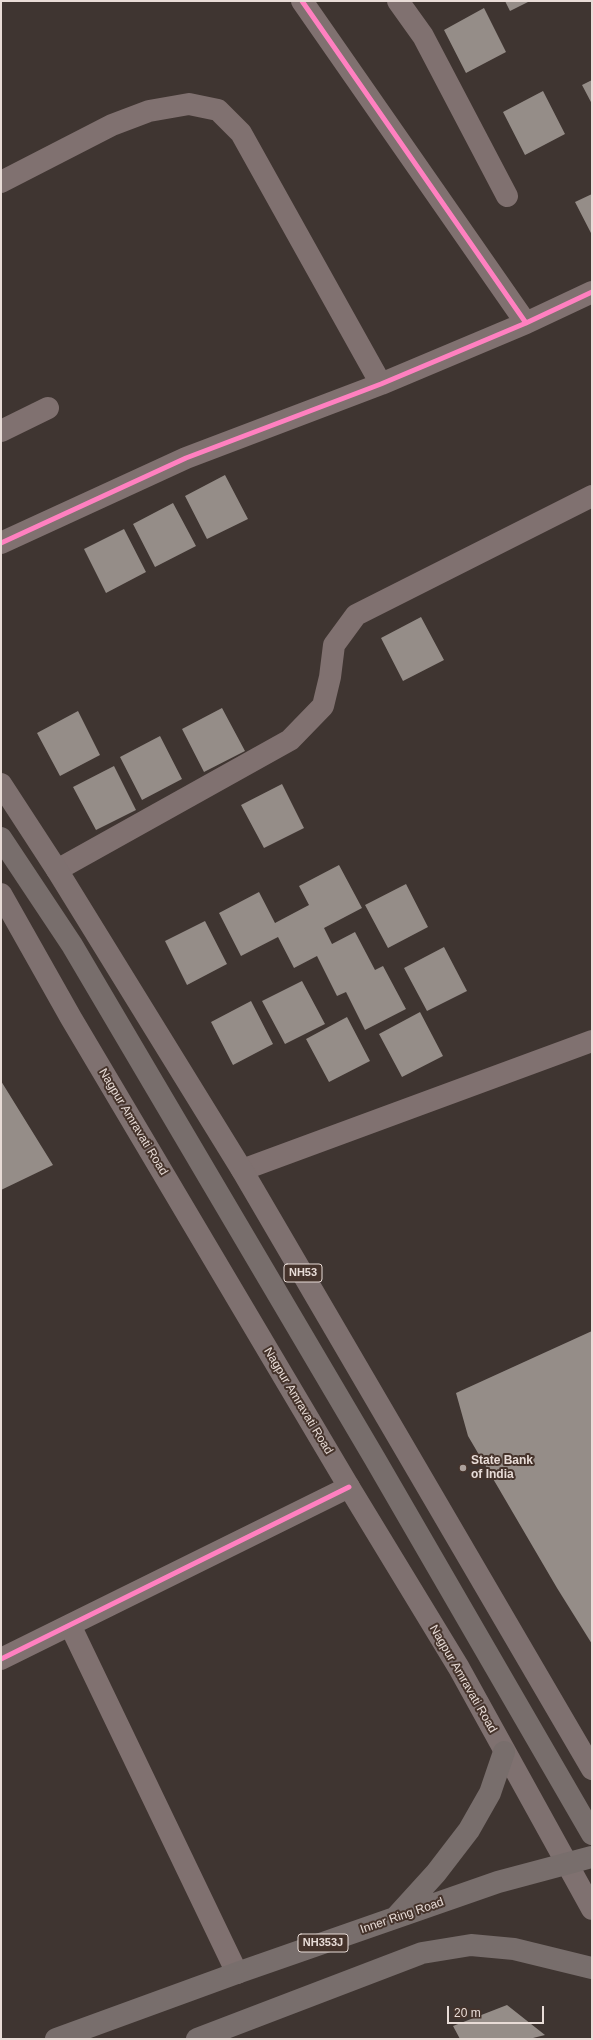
<!DOCTYPE html>
<style>
body{margin:0}
#map{position:relative;width:593px;height:2040px;overflow:hidden;background:#3f3531;font-family:Arial,sans-serif}
canvas{display:block}
.frame{position:absolute;inset:0;border:2px solid #e8dcd7;pointer-events:none}
.scale{position:absolute;left:447px;top:2006px;width:97px;height:18px;box-sizing:border-box;border:2px solid #e8dcd7;border-top:0;padding-left:5px;font-size:12px;line-height:14px;white-space:nowrap;color:#e8dcd7;-webkit-text-stroke:3px #45332b;paint-order:stroke}
</style>
<div id="map">
<canvas width="593" height="2040"></canvas>
<div class="frame"></div>
<div class="scale">20 m</div>
</div>
<script>
const c = document.querySelector('canvas').getContext('2d');
c.lineJoin = 'round';
function paint(path, color) {
  c.fillStyle = color;
  c.fill(path, 'evenodd');
}
function poly(rows) {
  const path = new Path2D();
  for (const r of rows) {
    path.moveTo(r[0], r[1]);
    for (let i = 2; i < r.length; i += 2) path.lineTo(r[i], r[i + 1]);
  }
  return path;
}
function stroke(path, color, width, dash) {
  c.strokeStyle = color;
  c.lineWidth = width;
  c.lineCap = dash ? 'butt' : 'round';
  c.setLineDash(dash || []);
  c.stroke(path);
}
function drawText(font, color, halo, rows, align = 'center') {
  c.font = font + ' Arial,sans-serif';
  c.lineWidth = 4;
  c.setLineDash([]);
  c.textBaseline = 'middle';
  c.strokeStyle = halo;
  c.fillStyle = color;
  for (const [text, x, y, turn = 0] of rows) {
    c.save();
    c.translate(x, y);
    c.rotate((+turn || 0) * Math.PI / 180);
    c.textAlign = isNaN(turn) ? turn : align;
    if (halo) c.strokeText(text, 0, 0);
    c.fillText(text, 0, 0);
    c.restore();
  }
}
const building = poly([
 [505,1,530,1,510,11],
 [484,8,506,52,466,73,444,30],
 [592,80,592,104,582,85],
 [543,91,565,134,525,155,503,112],
 [592,194,592,235,575,202],
 [225,475,248,519,207,539,185,496],
 [173,503,196,546,155,567,133,524],
 [124,529,146,572,106,593,84,549],
 [421,617,444,660,403,681,381,638],
 [222,708,245,751,204,772,182,729],
 [78,711,100,755,60,776,37,733],
 [160,736,182,779,142,800,120,757],
 [114,766,136,810,96,830,73,787],
 [282,784,304,828,264,848,241,805],
 [339,865,362,908,324,928,332,944,355,932,375,970,383,966,406,1009,365,1030,346,992,337,996,317,956,294,968,278,937,241,956,219,913,259,892,275,923,309,905,299,886],
 [406,884,428,927,388,948,365,905],
 [205,921,227,964,187,985,165,941],
 [444,947,467,991,427,1011,404,968],
 [302,981,325,1024,285,1044,262,1001],
 [251,1001,273,1044,233,1065,211,1022],
 [420,1012,443,1056,402,1077,379,1034],
 [347,1017,370,1061,329,1082,306,1039],
 [1,1081,53,1165,1,1190],
 [592,1331,592,1644,557,1588,468,1436,456,1393],
 [507,2005,545,2035,529,2039,460,2039,453,2026]
]);
const minor = poly([
 [302,1,526,323],
 [398,1,423,36,507,196],
 [1,182,112,125,149,111,189,104,218,110,241,133,381,384],
 [1,431,48,408],
 [1,543,186,458,381,384,526,323,592,292],
 [57,870,290,740,323,706,330,677,334,645,356,615,592,496],
 [242,1170,592,1041],
 [70,1625,237,1973],
 [1,1659,349,1487]
]);
const major = poly([
 [1,784,57,870,242,1170,592,1769],
 [1,894,71,1018,349,1487,459,1668,592,1909]
]);
const highway = poly([
 [1,838,72,945,375,1459,592,1834],
 [396,1917,436,1873,469,1830,490,1793,504,1752],
 [56,2039,237,1973,498,1882,592,1857],
 [197,2039,422,1953,471,1945,514,1949,592,1968]
]);
const cycleway = poly([
 [302,1,526,323],
 [1,543,186,458,381,384,526,323,592,292],
 [1,1659,349,1487]
]);
const markers = [
 [463,1468,4,"#ada29d"]
];
const shields = [
 [303,1273,38],
 [323,1943,50]
];
const shieldNames = [
 ["NH53",303,1273],
 ["NH353J",323,1943]
];
const streetNames = [
 ["Nagpur Amravati Road",133,1122,59],
 ["Nagpur Amravati Road",298,1401,59],
 ["Nagpur Amravati Road",463,1679,60],
 ["Inner Ring Road",402,1916,-19]
];
const poiNames = [
 ["State Bank",471,1461],
 ["of India",471,1475]
];
paint(building, '#958d88');
stroke(minor, '#807170', 22);
stroke(major, '#7f7170', 22);
stroke(highway, '#786e6c', 22);
stroke(cycleway, '#ff80c0', 5);
for (const [x, y, r, color] of markers) {
  const dot = new Path2D();
  dot.arc(x, y, r, 0, 2 * Math.PI);
  c.fillStyle = color;
  c.fill(dot);
  stroke(dot, '#45332b', 1.5);
}
for (const [x, y, w] of shields) {
  const box = new Path2D();
  box.roundRect(x - w / 2, y - 9, w, 18, 3);
  c.fillStyle = '#45332b';
  c.fill(box);
  stroke(box, '#e8dcd7', 1);
}
drawText('bold 11px', '#e8dcd7', null, shieldNames);
drawText('12px', '#e8dcd7', '#45332b', streetNames);
drawText('bold 12px', '#e8dcd7', '#45332b', poiNames, 'left');
</script>
